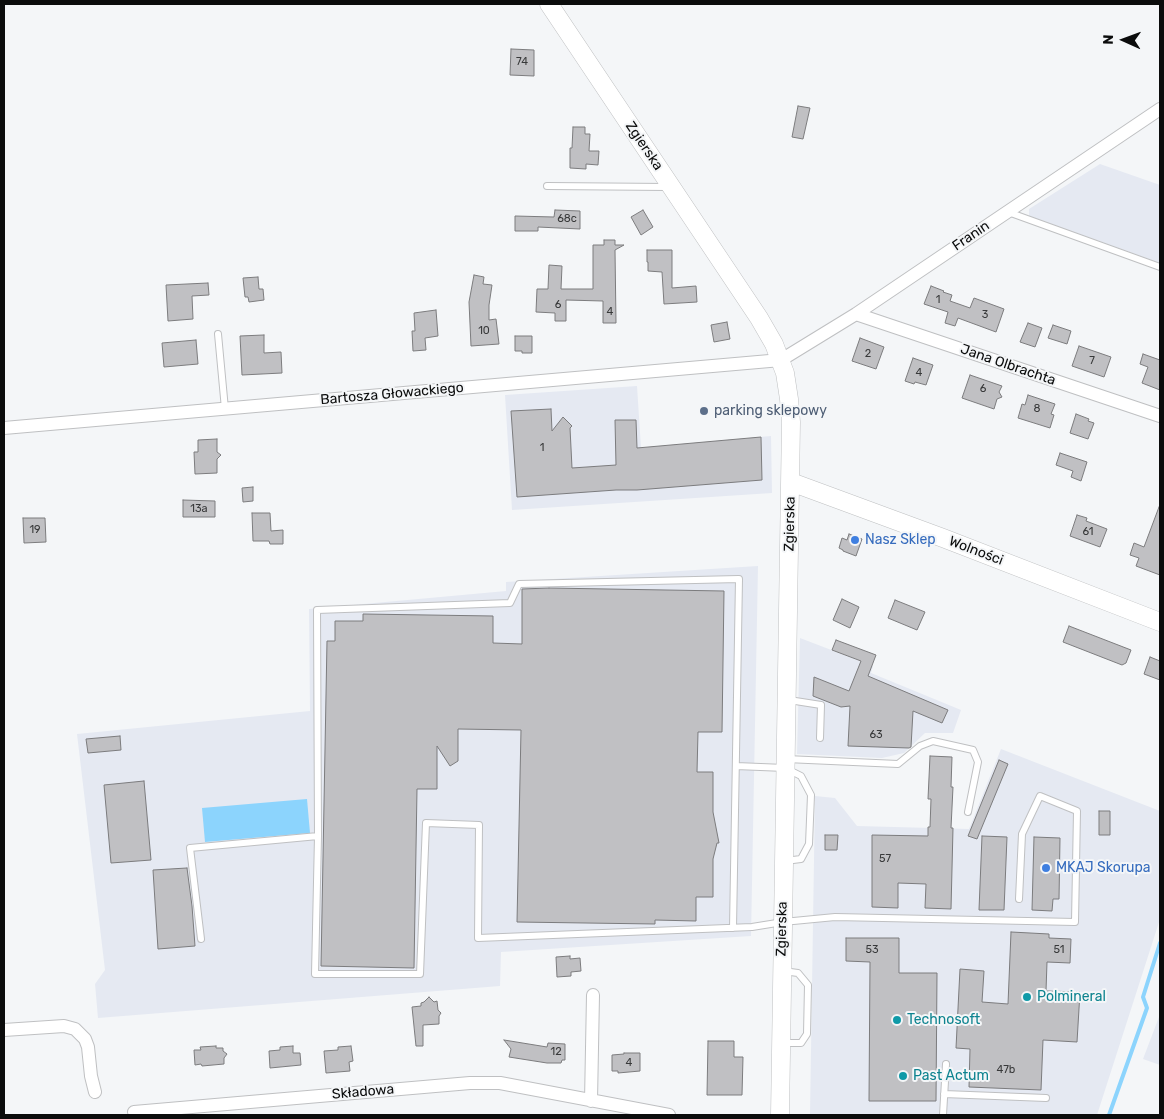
<!DOCTYPE html>
<meta charset="utf-8">
<style>
body{margin:0}
#map{position:relative;width:1164px;height:1119px;overflow:hidden;background:#f4f6f8;font-family:Rubik,sans-serif}
canvas{display:block}
.frame{position:absolute;inset:0;border:5px solid #0b0c0c;pointer-events:none}
.north{position:absolute;left:1099px;top:15px;width:50px;height:50px;-webkit-text-stroke:4px #f4f6f8;paint-order:stroke;rotate:272deg;font-size:14px;font-weight:700;line-height:20px;text-align:center;color:#0b0c0c}
.north::after{content:'';display:block;margin:auto;width:18px;height:22px;background:#0b0c0c;clip-path:polygon(50% 0,100% 100%,50% 72%,0 100%)}
</style>
<div id="map">
<canvas width="1164" height="1119"></canvas>
<div class="frame"></div>
<div class="north">N</div>
</div>
<script>
const c = document.querySelector('canvas').getContext('2d');
c.lineJoin = 'round';
function paint(path, color) {
  c.fillStyle = color;
  c.fill(path, 'evenodd');
}
function poly(rows) {
  const path = new Path2D();
  for (const r of rows) {
    path.moveTo(r[0], r[1]);
    for (let i = 2; i < r.length; i += 2) path.lineTo(r[i], r[i + 1]);
  }
  return path;
}
function stroke(path, color, width, dash) {
  c.strokeStyle = color;
  c.lineWidth = width;
  c.lineCap = dash ? 'butt' : 'round';
  c.setLineDash(dash || []);
  c.stroke(path);
}
function drawText(font, color, halo, rows, align = 'center') {
  c.font = font + ' Rubik,sans-serif';
  c.lineWidth = 4;
  c.setLineDash([]);
  c.textBaseline = 'middle';
  c.strokeStyle = halo;
  c.fillStyle = color;
  for (const [text, x, y, turn = 0] of rows) {
    c.save();
    c.translate(x, y);
    c.rotate((+turn || 0) * Math.PI / 180);
    c.textAlign = isNaN(turn) ? turn : align;
    if (halo) c.strokeText(text, 0, 0);
    c.fillText(text, 0, 0);
    c.restore();
  }
}
const built = poly([
 [1100,164,1160,185,1160,263,1029,216,1029,209],
 [637,386,641,448,771,436,772,493,512,510,505,395],
 [758,566,751,936,501,952,500,986,98,1018,95,984,105,970,77,734,310,711,309,609,506,591,506,582],
 [800,638,873,666,871,673,961,710,953,733,925,733,904,753,882,758,797,754],
 [1001,749,1160,811,1160,919,1097,1115,810,1115,815,796,835,798,857,826,969,829],
 [1159,1017,1160,1018,1160,1065,1143,1059]
]);
const water = poly([
 [307,799,310,833,205,842,202,808]
]);
const stream = poly([
 [1109,1115,1147,1008,1143,997,1160,943]
]);
const building = poly([
 [511,49,534,50,534,76,510,75,511,49],
 [798,106,810,108,803,139,792,137,798,106],
 [573,127,585,127,585,134,590,134,589,151,599,151,598,165,586,164,586,169,570,168,570,148,572,148,573,127],
 [555,210,580,211,580,229,538,227,538,231,515,231,515,216,554,217,555,210],
 [643,210,653,227,641,235,631,217,643,210],
 [604,240,615,240,615,245,624,245,615,250,616,323,603,323,603,301,566,300,566,321,555,321,555,313,536,312,537,289,548,289,549,265,562,266,561,289,593,289,593,245,604,245,604,240],
 [647,250,672,250,672,288,696,286,697,302,664,304,662,272,648,271,648,262,647,262,647,250],
 [474,275,484,277,483,284,492,285,489,305,489,320,496,319,499,344,471,346,469,302,474,275],
 [258,277,259,289,263,289,264,300,249,302,248,297,245,297,243,278,258,277],
 [208,283,209,295,192,296,193,319,168,321,166,285,208,283],
 [931,286,944,291,943,292,952,295,950,301,970,308,974,298,1004,309,996,332,958,318,955,326,945,323,948,312,924,304,931,286],
 [436,310,438,336,425,338,426,350,413,351,412,331,415,331,414,313,436,310],
 [727,322,730,339,714,342,711,325,727,322],
 [1028,323,1042,328,1035,347,1020,342,1028,323],
 [1053,325,1071,331,1067,344,1048,338,1053,325],
 [264,335,264,353,281,352,282,373,242,375,240,336,264,335],
 [515,336,532,336,532,353,522,353,522,351,515,351,515,336],
 [860,338,884,347,876,369,852,361,860,338],
 [196,340,198,364,164,367,162,343,196,340],
 [1079,346,1111,357,1104,377,1072,366,1079,346],
 [1143,354,1160,360,1160,390,1142,383,1148,367,1140,364,1143,354],
 [913,358,933,365,926,385,915,382,914,384,905,381,913,358],
 [970,375,1002,386,999,392,1002,397,997,399,994,409,962,398,970,375],
 [1028,395,1055,404,1051,414,1054,415,1050,428,1018,418,1022,404,1025,405,1028,395],
 [551,409,552,431,563,417,572,426,570,428,572,468,616,465,615,420,636,420,637,448,761,437,762,480,637,490,616,490,517,497,511,411,551,409],
 [1076,414,1089,419,1088,421,1094,423,1088,439,1070,433,1076,414],
 [217,439,217,452,221,455,217,459,217,473,195,474,194,452,198,452,198,440,217,439],
 [1060,453,1087,462,1081,481,1071,477,1073,471,1056,465,1060,453],
 [253,487,253,501,243,502,242,488,253,487],
 [183,500,215,501,215,517,183,517,183,500],
 [1159,507,1160,507,1160,575,1136,566,1139,558,1130,555,1134,543,1144,547,1159,507],
 [252,513,270,513,271,531,283,530,283,544,270,544,269,541,253,541,252,513],
 [1077,515,1087,518,1086,521,1107,529,1100,547,1070,536,1077,515],
 [23,518,45,518,46,542,24,543,23,518],
 [849,534,862,539,856,556,843,551,843,550,839,548,842,538,847,540,849,534],
 [549,588,724,591,722,732,698,732,697,772,713,772,713,812,719,843,717,843,713,859,713,897,696,897,696,921,655,920,655,924,517,922,521,730,458,729,458,761,450,766,437,746,437,789,417,789,414,968,321,966,327,641,335,641,335,621,363,621,363,614,493,616,493,643,522,644,522,589,549,588],
 [842,599,859,607,850,628,833,620,842,599],
 [895,600,925,612,917,630,888,618,895,600],
 [1069,626,1131,650,1126,663,1122,665,1063,642,1069,626],
 [836,640,876,655,868,676,948,710,942,723,913,711,911,747,909,748,848,746,850,706,841,707,813,696,814,677,849,691,861,661,832,650,836,640],
 [1150,657,1160,661,1160,680,1144,674,1150,657],
 [120,736,121,750,88,753,86,739,120,736],
 [930,756,952,757,951,787,953,787,951,828,953,828,951,909,925,908,926,884,898,883,898,908,872,907,872,835,928,836,928,827,930,827,931,799,928,799,930,756],
 [999,760,1008,764,977,839,968,836,999,760],
 [144,781,151,860,111,863,104,785,144,781],
 [1099,811,1110,811,1110,835,1099,835,1099,811],
 [825,835,838,835,837,850,825,850,825,835],
 [982,836,1007,837,1004,910,979,910,982,836],
 [1034,837,1060,838,1059,899,1053,899,1052,911,1032,910,1034,837],
 [187,868,192,906,195,946,158,949,153,870,187,868],
 [1011,932,1049,934,1049,938,1071,939,1070,963,1047,962,1046,991,1080,992,1077,1042,1043,1040,1041,1090,969,1087,970,1049,956,1048,960,969,984,971,982,1002,1008,1004,1011,932],
 [846,938,899,938,899,973,937,973,936,1101,869,1101,870,962,846,961,846,938],
 [570,956,570,959,580,958,581,971,571,972,571,976,557,977,556,957,570,956],
 [429,997,434,1002,437,1001,438,1010,441,1013,439,1016,439,1024,423,1025,423,1046,416,1046,412,1007,421,1006,421,1003,424,1002,429,997],
 [504,1040,547,1047,548,1043,565,1044,565,1060,562,1060,561,1063,547,1063,509,1057,511,1049,504,1040],
 [708,1041,734,1041,734,1057,743,1057,742,1095,707,1095,708,1041],
 [216,1046,216,1048,223,1048,223,1051,227,1054,224,1058,224,1064,202,1066,201,1064,195,1065,194,1050,201,1050,200,1047,216,1046],
 [293,1046,293,1053,300,1053,301,1065,270,1068,269,1051,280,1050,280,1047,293,1046],
 [351,1046,353,1061,349,1062,350,1071,326,1073,324,1051,338,1050,338,1047,351,1046],
 [624,1053,640,1053,640,1071,618,1073,618,1071,612,1071,612,1055,624,1054,624,1053]
]);
const lane = poly([
 [547,186,668,187],
 [1008,212,1160,267],
 [218,334,225,409],
 [789,700,821,705,820,738],
 [786,759,898,764,920,746,933,741,973,750,978,762,968,812],
 [736,766,785,768,801,776,811,795,809,844,801,859,785,861],
 [318,836,317,610,510,603,519,584,739,579,733,928],
 [201,939,190,848,318,836,315,974,420,974,426,823,479,825,478,938,752,927,783,922,835,917,1075,922,1077,811,1040,796,1022,834,1019,899],
 [782,1043,801,1043,807,1034,808,985,798,973,783,971],
 [944,1094,1046,1098],
 [943,1115,946,1064]
]);
const street = poly([
 [856,314,1160,416],
 [4,428,781,360,856,314,1160,109],
 [4,1030,64,1026,75,1029,85,1039,88,1047,91,1076,95,1092],
 [591,1101,593,995],
 [134,1112,470,1083,500,1083,669,1115]
]);
const secondary = poly([
 [549,4,759,318,774,344,785,373,789,399,791,422,780,1115],
 [791,482,943,538,1160,622]
]);
const markers = [
 [704,411,5,"#5c6f8a"],
 [855,540,5,"#3f7fe0"],
 [1046,868,5,"#3f7fe0"],
 [1027,997,5,"#0f9aa8"],
 [897,1020,5,"#0f9aa8"],
 [903,1076,5,"#0f9aa8"]
];
const numberNames = [
 ["74",522,62],
 ["68c",567,219],
 ["1",938,300],
 ["6",558,305],
 ["4",610,312],
 ["3",985,315],
 ["10",484,331],
 ["2",868,354],
 ["7",1092,361],
 ["4",919,373],
 ["6",983,389],
 ["8",1037,409],
 ["1",542,448],
 ["13a",199,509],
 ["19",35,530],
 ["61",1088,532],
 ["63",876,735],
 ["57",885,859],
 ["53",872,950],
 ["51",1059,950],
 ["12",556,1052],
 ["4",629,1063],
 ["47b",1006,1070]
];
const streetNames = [
 ["Zgierska",644,146,56],
 ["Franin",971,236,-34],
 ["Jana Olbrachta",1008,365,19],
 ["Bartosza Głowackiego",392,394,-5],
 ["Zgierska",790,524,-89],
 ["Wolności",976,551,21],
 ["Zgierska",782,929,-89],
 ["Składowa",363,1092,-5]
];
const serviceNames = [
 ["parking sklepowy",714,411]
];
const shopNames = [
 ["Nasz Sklep",865,540],
 ["MKAJ Skorupa",1056,868]
];
const cultureNames = [
 ["Polmineral",1037,997],
 ["Technosoft",907,1020],
 ["Past Actum",913,1076]
];
paint(built, '#e5e9f2');
paint(water, '#8cd4fd');
stroke(stream, '#8cd4fd', 4);
paint(building, '#c0c0c3');
stroke(building, '#7c7c7e', 1);
stroke(lane, '#bfc0c2', 8);
stroke(street, '#bfc0c2', 14);
stroke(secondary, '#bfc0c2', 19);
stroke(lane, '#fff', 6);
stroke(street, '#fff', 12);
stroke(secondary, '#fff', 18);
for (const [x, y, r, color] of markers) {
  const dot = new Path2D();
  dot.arc(x, y, r, 0, 2 * Math.PI);
  c.fillStyle = color;
  c.fill(dot);
  stroke(dot, '#f4f6f8', 2);
}
drawText('11px', '#38393a', null, numberNames);
drawText('14px', '#0b0c0c', '#f4f6f8', streetNames);
drawText('14px', '#4e5e75', '#f4f6f8', serviceNames, 'left');
drawText('14px', '#366cbe', '#f4f6f8', shopNames, 'left');
drawText('14px', '#0d838f', '#f4f6f8', cultureNames, 'left');
</script>
